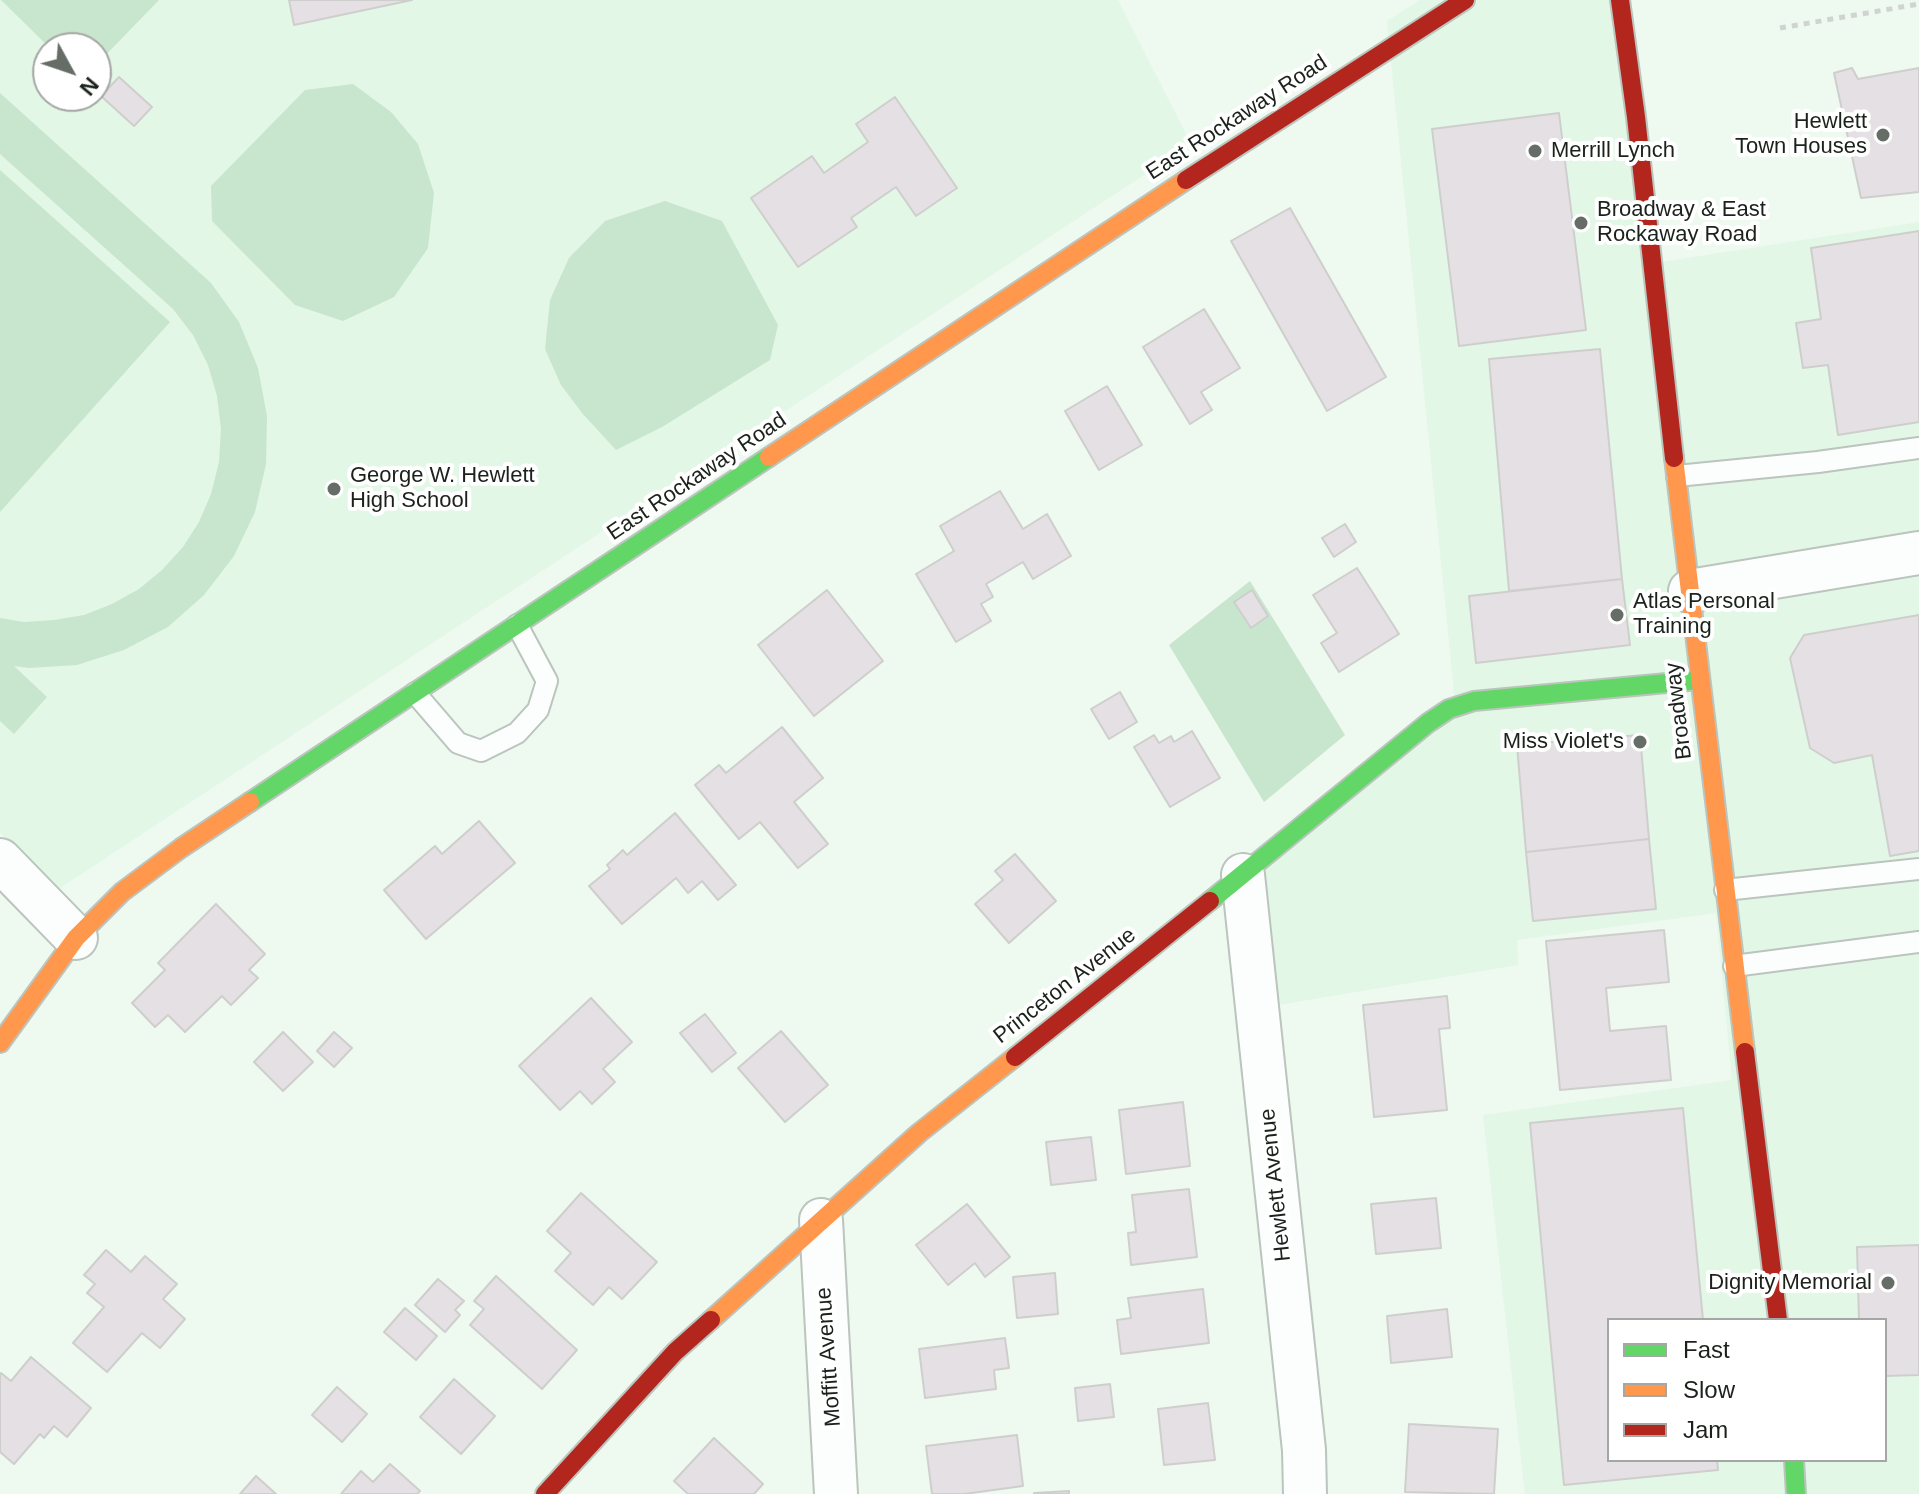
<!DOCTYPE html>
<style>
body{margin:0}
#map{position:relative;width:1919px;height:1494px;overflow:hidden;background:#eef9f0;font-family:Arial,sans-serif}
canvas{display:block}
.legend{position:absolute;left:1607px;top:1318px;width:280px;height:144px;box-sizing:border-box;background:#fff;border:2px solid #a4a7a4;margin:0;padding:10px 14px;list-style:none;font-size:24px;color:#1b221c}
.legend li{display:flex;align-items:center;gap:16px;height:40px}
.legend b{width:40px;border:2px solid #a4a7a4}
.north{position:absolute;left:32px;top:32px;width:80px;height:80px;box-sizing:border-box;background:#fff;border:2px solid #a4a7a4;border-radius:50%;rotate:130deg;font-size:22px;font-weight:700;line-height:32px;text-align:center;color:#1b221c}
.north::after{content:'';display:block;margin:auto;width:28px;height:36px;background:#656d66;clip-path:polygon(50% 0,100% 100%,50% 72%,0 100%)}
</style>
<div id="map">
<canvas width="1919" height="1494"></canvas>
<ul class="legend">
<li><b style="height:10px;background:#63d668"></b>Fast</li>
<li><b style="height:10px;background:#ff974d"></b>Slow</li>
<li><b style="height:10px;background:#b3261e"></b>Jam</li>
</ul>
<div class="north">N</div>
</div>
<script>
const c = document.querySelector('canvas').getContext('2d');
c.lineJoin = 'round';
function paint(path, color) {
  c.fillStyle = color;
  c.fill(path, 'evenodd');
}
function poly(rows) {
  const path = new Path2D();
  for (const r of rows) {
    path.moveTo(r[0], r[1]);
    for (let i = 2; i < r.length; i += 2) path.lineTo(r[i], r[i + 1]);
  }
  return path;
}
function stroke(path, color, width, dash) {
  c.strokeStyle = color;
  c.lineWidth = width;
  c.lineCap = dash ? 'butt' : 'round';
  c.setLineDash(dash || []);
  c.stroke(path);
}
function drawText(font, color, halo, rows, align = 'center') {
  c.font = font + ' Arial,sans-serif';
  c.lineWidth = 8;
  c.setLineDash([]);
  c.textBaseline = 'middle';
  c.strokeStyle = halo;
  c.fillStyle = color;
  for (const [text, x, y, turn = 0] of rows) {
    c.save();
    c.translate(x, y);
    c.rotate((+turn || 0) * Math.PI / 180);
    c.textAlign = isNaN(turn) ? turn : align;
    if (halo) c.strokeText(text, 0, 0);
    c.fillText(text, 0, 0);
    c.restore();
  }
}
const built = poly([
 [0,0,1118,0,1191,144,54,892,0,833],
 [48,48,96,48,96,96,48,96],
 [1420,0,1627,0,1661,262,1919,222,1919,1494,1525,1494,1483,1115,1732,1080,1716,913,1517,940,1518,965,1248,1010,1232,894,1456,713,1387,21],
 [1609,1320,1885,1320,1885,1460,1609,1460]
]);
const green = poly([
 [1,0,159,0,96,65,96,48,50,48],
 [353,84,391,112,418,144,434,193,428,248,394,297,343,321,295,305,212,221,211,186,305,90],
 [0,93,211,283,239,322,258,368,267,416,266,464,255,512,234,556,204,595,168,627,124,650,77,665,29,668,14,666,47,697,14,734,0,721,0,618,24,622,54,620,84,615,112,604,139,589,162,570,183,547,199,522,211,494,219,462,221,429,217,396,208,365,193,335,173,309,0,154],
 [0,170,170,322,0,512],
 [665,201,722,221,778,325,770,360,662,427,616,450,582,413,561,385,545,349,550,300,569,258,605,221],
 [1250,581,1345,735,1264,802,1169,645]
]);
const building = poly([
 [289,0,412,0,294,25,289,0],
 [1852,68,1858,79,1919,68,1919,192,1861,198,1834,73,1852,68],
 [119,77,152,107,134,126,101,96,119,77],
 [895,97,957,188,916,216,896,187,851,218,857,227,798,267,751,198,812,156,824,173,868,142,856,124,895,97],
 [1559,113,1586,330,1459,346,1432,129,1559,113],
 [1290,208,1386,377,1327,411,1231,241,1290,208],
 [1919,231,1919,422,1838,435,1828,365,1803,368,1796,323,1821,319,1811,248,1919,231],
 [1204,309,1240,368,1201,392,1212,410,1190,424,1143,347,1204,309],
 [1600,349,1622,579,1509,591,1489,359,1600,349],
 [1107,386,1142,445,1099,470,1065,411,1107,386],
 [1000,491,1023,529,1047,514,1071,556,1033,579,1023,562,986,584,993,597,981,604,991,621,956,642,916,574,954,551,940,526,1000,491],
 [1345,524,1356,542,1334,557,1322,538,1345,524],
 [1357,568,1399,634,1339,672,1321,643,1337,633,1313,595,1357,568],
 [1622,579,1630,645,1476,663,1469,596,1622,579],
 [827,590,883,661,814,716,758,645,827,590],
 [1252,590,1268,616,1251,628,1234,602,1252,590],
 [1919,615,1919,851,1890,856,1872,755,1834,763,1810,748,1790,658,1804,635,1919,615],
 [1120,692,1137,722,1109,739,1091,709,1120,692],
 [782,727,823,778,794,802,828,844,798,868,760,822,739,839,695,785,719,765,726,773,782,727],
 [1192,731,1220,778,1170,807,1134,747,1154,735,1159,743,1171,736,1174,742,1192,731],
 [1640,735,1649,839,1526,852,1517,745,1640,735],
 [675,813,736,885,718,900,702,881,688,893,676,878,622,924,589,886,610,869,607,865,623,850,627,855,675,813],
 [479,821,515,863,426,939,384,890,435,846,442,854,479,821],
 [1649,839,1656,909,1533,921,1526,852,1649,839],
 [1015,854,1056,901,1009,943,975,904,1003,880,995,871,1015,854],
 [216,904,265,954,249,970,258,978,231,1005,222,996,185,1032,168,1015,155,1027,132,1003,165,970,158,963,216,904],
 [1664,930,1669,982,1606,988,1610,1031,1666,1026,1671,1080,1560,1090,1546,941,1664,930],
 [1447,996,1450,1028,1439,1029,1447,1110,1374,1117,1363,1005,1447,996],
 [591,998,632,1042,603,1069,615,1082,592,1104,580,1091,560,1110,519,1066,591,998],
 [705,1014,736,1053,712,1072,680,1033,705,1014],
 [781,1031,828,1085,785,1122,738,1068,781,1031],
 [283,1032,313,1062,283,1091,254,1062,283,1032],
 [334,1032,352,1048,334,1067,317,1051,334,1032],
 [1183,1102,1190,1166,1126,1174,1119,1110,1183,1102],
 [1683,1108,1703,1320,1609,1320,1609,1460,1717,1460,1718,1470,1564,1485,1530,1123,1683,1108],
 [1091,1137,1096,1180,1051,1185,1046,1142,1091,1137],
 [1189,1189,1197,1257,1131,1265,1128,1233,1136,1232,1132,1195,1189,1189],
 [581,1193,657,1262,622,1299,609,1287,593,1305,555,1271,571,1253,547,1231,581,1193],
 [1436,1198,1441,1248,1376,1254,1371,1204,1436,1198],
 [967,1204,1010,1257,985,1277,975,1263,948,1285,916,1245,967,1204],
 [1919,1245,1919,1375,1885,1376,1885,1320,1859,1320,1857,1247,1919,1245],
 [106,1250,131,1272,145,1256,177,1284,163,1299,185,1319,160,1348,142,1333,107,1372,73,1343,104,1307,87,1293,95,1284,84,1275,106,1250],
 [1055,1273,1058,1314,1017,1318,1013,1277,1055,1273],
 [496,1276,577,1350,542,1389,470,1325,484,1309,474,1301,496,1276],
 [438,1279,464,1301,455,1310,460,1315,445,1332,415,1305,438,1279],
 [1203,1289,1209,1343,1121,1354,1117,1320,1131,1318,1128,1298,1203,1289],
 [405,1308,437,1336,416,1360,384,1332,405,1308],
 [1447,1309,1452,1357,1391,1363,1387,1316,1447,1309],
 [1005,1338,1009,1368,994,1370,996,1389,925,1398,919,1349,1005,1338],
 [31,1357,91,1408,67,1437,54,1426,44,1438,40,1434,14,1464,0,1452,0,1375,1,1373,11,1381,31,1357],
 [454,1379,495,1416,461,1454,420,1417,454,1379],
 [1110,1384,1114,1417,1078,1421,1075,1388,1110,1384],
 [337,1387,367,1414,342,1442,312,1415,337,1387],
 [1208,1403,1215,1460,1164,1465,1158,1409,1208,1403],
 [1409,1424,1498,1429,1494,1494,1405,1492,1409,1424],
 [1017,1435,1023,1486,964,1494,932,1494,926,1446,1017,1435],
 [714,1438,763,1484,754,1494,688,1494,674,1481,714,1438],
 [390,1464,420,1491,417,1494,341,1494,361,1471,373,1482,390,1464],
 [256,1476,276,1494,240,1494,256,1476],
 [1069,1491,1069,1494,1034,1494,1034,1493,1069,1491]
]);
const path = poly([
 [1780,28,1919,4]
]);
const lane = poly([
 [1677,476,1818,462,1919,448],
 [415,693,458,743,481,751,517,733,538,710,547,681,517,625],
 [1725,890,1919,869],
 [1734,966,1919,942]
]);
const street = poly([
 [1690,591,1919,553],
 [0,860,76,938],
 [1243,875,1304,1450,1305,1494],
 [821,1220,836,1494]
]);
const fast = poly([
 [250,802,769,457],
 [1210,901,1428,723,1449,709,1474,701,1699,680],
 [1794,1460,1796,1494]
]);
const slow = poly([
 [769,457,1186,180],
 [1674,458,1745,1052],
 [0,1043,76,938,122,892,181,848,250,802],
 [711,1320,919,1133,1015,1057]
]);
const jam = poly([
 [1620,0,1636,117,1674,458],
 [1186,180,1465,0],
 [1745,1052,1778,1320],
 [1015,1057,1210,901],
 [545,1494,675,1352,711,1320]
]);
const markers = [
 [1883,135,8,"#656d66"],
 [1535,151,8,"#656d66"],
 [1581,223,8,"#656d66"],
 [334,489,8,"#656d66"],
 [1617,615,8,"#656d66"],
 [1640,742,8,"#656d66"],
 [1888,1283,8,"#656d66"]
];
const streetNames = [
 ["East Rockaway Road",1237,118,-33],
 ["East Rockaway Road",697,477,-34],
 ["Broadway",1679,711,-97],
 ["Princeton Avenue",1065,986,-38],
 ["Hewlett Avenue",1276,1185,-96],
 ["Moffitt Avenue",829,1357,-94]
];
const poiNames = [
 ["Hewlett",1867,122,"right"],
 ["Town Houses",1867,147,"right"],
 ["Merrill Lynch",1551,151],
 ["Broadway & East",1597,210],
 ["Rockaway Road",1597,235],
 ["George W. Hewlett",350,476],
 ["High School",350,501],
 ["Atlas Personal",1633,602],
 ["Training",1633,627],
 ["Miss Violet's",1624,742,"right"],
 ["Dignity Memorial",1872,1283,"right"]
];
paint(built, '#e3f7e6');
paint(green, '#c8e5cd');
paint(building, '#e5e0e3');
stroke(building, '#cecfcd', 2);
stroke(lane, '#bbc4bd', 24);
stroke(street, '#bbc4bd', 46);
stroke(fast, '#bbc4bd', 22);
stroke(slow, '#bbc4bd', 22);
stroke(jam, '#bbc4bd', 22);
stroke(path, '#d0d4d1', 5, [6, 6]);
stroke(lane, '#fcfefd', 20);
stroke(street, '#fcfefd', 42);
stroke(fast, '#63d668', 18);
stroke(slow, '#ff974d', 18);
stroke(jam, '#b3261e', 18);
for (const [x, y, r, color] of markers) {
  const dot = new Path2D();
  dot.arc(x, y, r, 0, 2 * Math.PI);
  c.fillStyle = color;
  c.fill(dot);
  stroke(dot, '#fff', 3);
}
drawText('22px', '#1b221c', '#fff', streetNames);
drawText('22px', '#1b221c', '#fff', poiNames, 'left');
</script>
